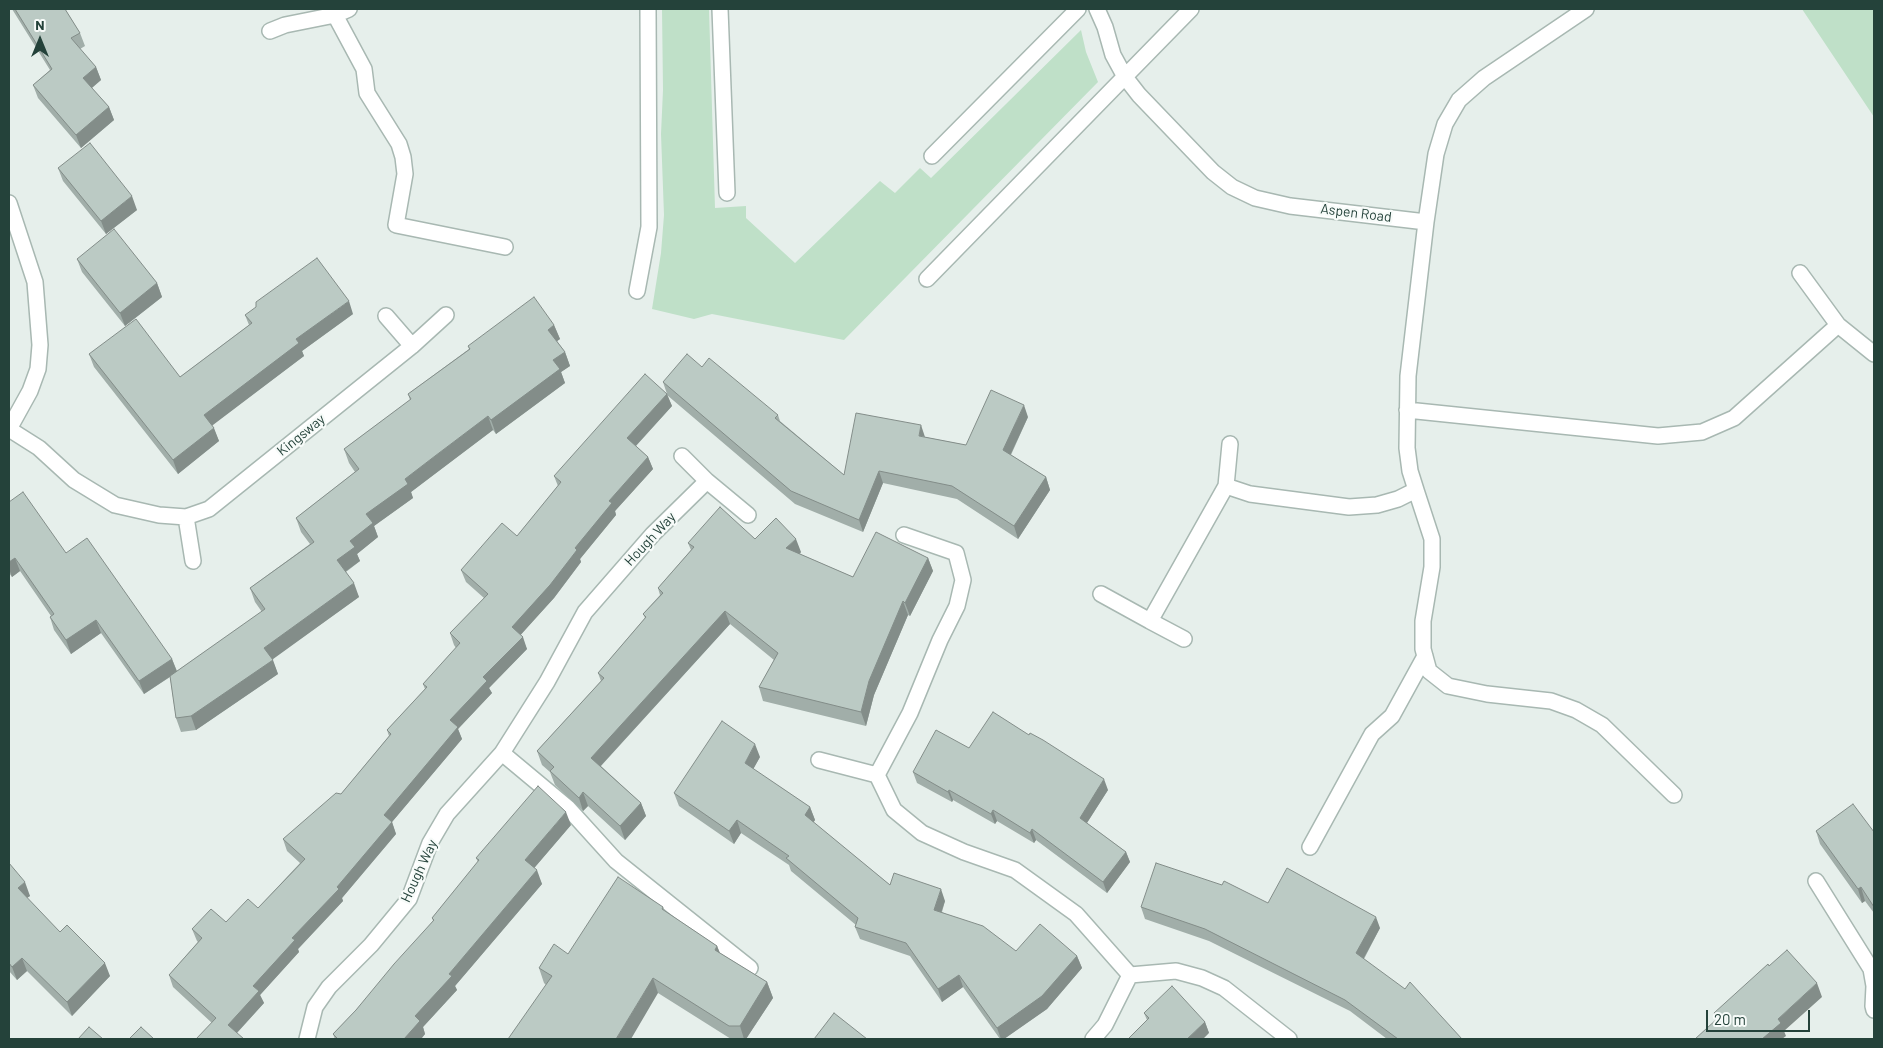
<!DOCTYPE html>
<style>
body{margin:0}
#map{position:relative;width:1883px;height:1048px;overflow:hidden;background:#e6efeb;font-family:Barlow,sans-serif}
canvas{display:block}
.frame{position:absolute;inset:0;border:10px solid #24423a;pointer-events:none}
.north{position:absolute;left:15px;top:15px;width:50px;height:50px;-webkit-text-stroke:4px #f7fbf9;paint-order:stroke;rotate:0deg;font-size:14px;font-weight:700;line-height:20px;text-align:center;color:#24423a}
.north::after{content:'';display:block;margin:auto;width:18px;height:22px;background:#24423a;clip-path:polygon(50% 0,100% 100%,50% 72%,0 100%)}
.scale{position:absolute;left:1706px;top:1010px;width:104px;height:22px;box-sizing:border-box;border:2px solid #24423a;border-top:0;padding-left:6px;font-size:15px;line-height:18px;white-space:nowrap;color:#24423a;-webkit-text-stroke:4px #f7fbf9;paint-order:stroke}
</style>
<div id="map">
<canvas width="1883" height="1048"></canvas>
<div class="frame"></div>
<div class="north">N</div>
<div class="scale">20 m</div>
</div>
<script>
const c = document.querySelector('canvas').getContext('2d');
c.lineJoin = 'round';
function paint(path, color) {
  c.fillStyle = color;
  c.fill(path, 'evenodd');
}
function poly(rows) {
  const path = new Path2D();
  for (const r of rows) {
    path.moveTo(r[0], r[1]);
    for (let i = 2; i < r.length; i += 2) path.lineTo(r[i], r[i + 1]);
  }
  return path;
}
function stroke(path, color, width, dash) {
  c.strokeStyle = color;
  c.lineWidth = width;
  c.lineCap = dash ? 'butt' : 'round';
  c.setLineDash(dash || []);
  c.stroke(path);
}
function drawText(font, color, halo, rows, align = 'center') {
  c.font = font + ' Barlow,sans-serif';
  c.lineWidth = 4.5;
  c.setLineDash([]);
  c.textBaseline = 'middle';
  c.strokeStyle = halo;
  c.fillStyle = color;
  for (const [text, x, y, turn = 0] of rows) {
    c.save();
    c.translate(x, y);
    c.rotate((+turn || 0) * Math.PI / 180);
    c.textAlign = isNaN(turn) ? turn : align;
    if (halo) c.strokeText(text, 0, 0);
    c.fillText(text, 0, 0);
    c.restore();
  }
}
const green = poly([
 [662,9,709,9,715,208,746,206,746,218,795,263,880,181,895,193,920,168,931,178,1081,30,1086,52,1098,82,844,340,712,314,694,319,652,309,661,253,664,215,661,134,663,90],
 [1802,9,1874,9,1874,117]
]);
const minor = poly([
 [720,9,727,193],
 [1097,9,1105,27,1113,55,1125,77,1139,95,1213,172,1232,187,1255,198,1290,206,1426,222,1436,154,1445,124,1459,100,1484,78,1586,9],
 [335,15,364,69,367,93,399,144,403,157,405,174,396,225,505,247],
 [270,31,285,25,335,15,349,9],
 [932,156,1078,9],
 [9,203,35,282,40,345,38,369,30,391,9,429],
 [927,279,1191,9],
 [637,291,649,227,648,9],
 [386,316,412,346],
 [1838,325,1874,354],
 [1407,410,1658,436,1702,432,1734,418,1838,325,1800,273],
 [9,429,39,448,74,480,115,505,159,515,186,517,209,509,412,346,446,315],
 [1230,444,1226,486,1250,494,1349,507,1377,505,1398,499,1416,490,1410,471,1407,448,1408,376,1426,222],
 [682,456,707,481,748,515],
 [1416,490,1432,539,1432,567,1423,621,1423,649,1429,671,1448,686,1487,694,1551,701,1576,710,1602,725,1674,795],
 [186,517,193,561],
 [904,535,956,553,963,580,957,606,940,640,910,713,877,775,894,810,922,833,964,852,1015,870,1076,914,1130,975,1105,1025,1093,1039],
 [1101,594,1150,621,1226,486],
 [1150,621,1184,639],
 [502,753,568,808,616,861,750,968],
 [819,760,877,775],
 [1310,847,1372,734,1392,716,1425,656],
 [1816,881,1871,969,1874,986,1873,1006,1874,1010],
 [1130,975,1176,971,1202,978,1224,988,1289,1039],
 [307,1039,315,1007,329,987,371,945,409,899,430,843,447,814,502,753,547,682,585,612,653,534,707,481]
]);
const wall = poly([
 [12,9,65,9,80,33,85,46,80,49,96,67,101,80,92,88,109,107,114,120,81,148,38,98,33,85,50,70],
 [58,168,137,210,106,234,63,181],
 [77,259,157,283,162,297,125,326,82,272],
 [353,314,302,351,304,356,212,425,219,441,178,474,94,367,89,354,180,377,249,325,245,315],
 [554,325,560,339,557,341,565,352,570,366,561,372,565,383,496,434,493,430,440,470,411,492,413,498,374,526,378,537,357,554,360,561,346,572,359,597,272,659,278,674,196,730,181,732,176,718,170,677,144,694,101,633,71,654,54,630,50,617,51,616,20,571,12,577,9,573,9,502,66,553,172,659,177,671,262,612,255,602,250,588,310,544,301,532,296,518,355,472,349,463,344,449,410,400,408,394,469,349,468,346],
 [702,367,778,415,780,421,844,475,925,437,966,445,1028,417,1011,455,1046,477,1050,490,1018,539,957,499,883,483,863,532,795,504,667,395,672,406,636,446,648,457,653,469,615,511,616,515,580,559,581,562,554,598,520,635,527,649,489,688,492,693,458,729,462,739,392,822,396,834,342,898,343,901,298,949,299,952,260,995,264,1003,237,1033,212,1023,173,987,169,975,198,942,197,941,192,929,226,922,258,908,300,863,287,851,283,839,341,794,389,736,387,730,425,689,423,684,456,648,454,645,450,633,484,598,466,582,461,570,517,536,558,486,554,476,667,394,663,382],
 [755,539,801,552,800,554,853,577,928,558,933,571,910,616,908,615,874,695,866,726,763,701,759,687,774,660,730,624,601,766,641,803,646,816,625,840,588,806,583,811,555,785,550,772,542,765,537,751,601,681,598,673,645,618,643,614,660,595,658,588,691,550,688,543],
 [969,748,1108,790,1087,823,1126,852,1130,862,1107,893,1036,840,1034,843,997,821,995,824,953,800,952,802,917,783,913,772],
 [760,757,753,769,810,807,815,820,813,822,890,885,945,901,942,912,1016,951,1077,956,1082,968,1047,1009,1004,1039,1000,1039,963,987,942,1002,910,956,860,939,855,927,856,925,791,871,789,865,741,833,734,844,679,806,674,793],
 [571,825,534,868,542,884,455,986,457,990,423,1027,425,1034,421,1039,335,1039,333,1034,356,1010,433,921,432,918,478,862,476,858],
 [1816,831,1874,832,1874,913,1865,901,1862,903,1820,844],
 [9,863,30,896,27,898,60,932,110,976,72,1016,27,971,17,980,9,971],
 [1268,903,1380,928,1364,959,1462,1039,1387,1039,1350,1011,1209,941,1145,919,1141,907],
 [663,907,665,911,717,946,720,953,767,982,773,998,746,1039,731,1039,658,993,546,985,544,983,539,968],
 [1144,1013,1205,1022,1209,1033,1147,1020]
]);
const shadedWall = poly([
 [96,67,101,80,88,91,83,78],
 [109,107,114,120,81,148,76,135],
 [132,196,137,210,106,234,101,221],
 [157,283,162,297,125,326,120,313],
 [349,301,353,314,302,351,304,356,209,428,204,415,296,339],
 [554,325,560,339,553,344,548,330],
 [565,352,570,366,561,372,565,383,496,434,491,420,553,360],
 [667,394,672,406,632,450,627,438],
 [1024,405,1028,417,1007,462,1003,450],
 [488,416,493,430,411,492,413,498,374,526,378,537,357,554,360,561,342,574,337,560,350,541,366,514,405,479],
 [921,425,925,437,919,436],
 [214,428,219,441,178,474,173,460],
 [648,457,653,469,615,511,616,515,580,559,581,562,554,598,517,639,512,627,609,501],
 [879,471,883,483,863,532,859,520],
 [1046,477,1050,490,1018,539,1014,526],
 [796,539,801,552,791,562,786,548],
 [15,558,20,571,12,577,9,569,9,562],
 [928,558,933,571,910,616,905,603],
 [354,583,359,597,269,662,264,648],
 [903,601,908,615,874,695,866,726,861,712,869,681],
 [725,611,730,624,596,771,591,758],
 [96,620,101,633,71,654,66,640],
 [523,637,527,649,489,688,492,693,458,729,462,739,392,822,396,834,342,898,343,901,298,949,299,952,260,995,264,1003,233,1037,228,1025,253,986,292,938,337,887,384,815,450,720,483,677],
 [172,659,177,672,144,694,139,681],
 [273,660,278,674,196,730,191,716],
 [755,744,760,757,750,775,745,763],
 [1104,779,1108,790,1083,829,1080,818],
 [949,790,953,800,952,802,948,792],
 [583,792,588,806,583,811,579,798],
 [641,803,646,816,625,840,620,826],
 [810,807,815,820,810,828,805,815],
 [993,810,997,821,995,824,991,814],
 [566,812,571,825,530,873,525,860],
 [737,820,741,833,734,844,729,831],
 [1032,829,1036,840,1034,843,1030,833],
 [1126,852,1130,862,1107,893,1103,882],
 [537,870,542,884,455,986,457,990,423,1027,425,1034,421,1039,404,1039,415,1016,449,974],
 [25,882,30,896,22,901,18,888],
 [1861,887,1865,901,1862,903,1858,889],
 [941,889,945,901,938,922,934,910],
 [1376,917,1380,928,1360,965,1356,953],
 [717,946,723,961,715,950],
 [1077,956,1082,968,1047,1009,1004,1039,1001,1039,997,1028],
 [22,958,27,971,17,980,12,967],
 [105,963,110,976,72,1016,67,1002],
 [959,975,963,987,942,1002,938,989],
 [653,978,658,993,631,1039,616,1039],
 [767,982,773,998,746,1039,744,1039,740,1026],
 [1817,983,1822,997,1784,1031,1786,1036,1782,1039,1762,1039,1778,1019],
 [1205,1022,1209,1033,1203,1039,1187,1039]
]);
const building = poly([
 [15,9,65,9,80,33,71,38,96,67,83,78,109,107,76,135,33,85,52,69,15,9],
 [90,143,132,196,101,221,58,168,90,143],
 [114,229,157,283,120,313,77,259,114,229],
 [317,258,349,301,296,339,299,343,204,415,214,428,173,460,89,354,136,319,180,377,252,323,245,315,256,307,256,302,317,258],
 [534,297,554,325,548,330,565,352,553,360,560,369,491,420,488,416,435,456,405,479,408,484,366,514,373,523,350,541,355,547,337,560,354,583,264,648,273,660,191,716,176,718,170,676,265,609,250,588,314,542,296,518,359,469,344,449,411,399,408,394,470,349,468,346,534,297],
 [687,354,702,367,709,358,778,415,775,418,844,475,856,413,921,425,919,436,966,445,991,390,1024,405,1003,450,1046,477,1014,526,952,486,879,471,859,520,791,491,663,382,687,354],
 [645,374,667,394,627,438,648,457,609,501,612,503,575,548,577,550,550,585,512,627,523,637,483,677,487,681,450,720,458,727,384,815,392,822,337,887,339,889,292,938,295,940,253,986,259,991,228,1025,244,1039,196,1039,216,1018,169,975,202,938,192,929,211,909,226,922,248,899,258,908,305,859,283,839,336,793,341,794,391,734,387,730,427,687,423,684,460,643,450,633,488,594,461,570,502,523,517,536,561,482,554,476,645,374],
 [23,492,66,553,87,538,172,659,139,681,96,620,66,640,50,617,54,614,15,558,9,562,9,502,23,492],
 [720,507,755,539,776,518,796,539,786,548,853,577,876,532,928,558,905,603,903,601,869,681,861,712,759,687,778,653,725,611,591,758,641,803,620,826,583,792,579,798,550,771,554,767,537,751,604,678,598,673,646,617,643,614,663,593,658,588,694,547,688,543,720,507],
 [993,712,1029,735,1030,733,1043,740,1104,779,1080,818,1126,852,1103,882,1032,829,1030,833,993,810,991,814,949,790,948,792,913,772,936,730,969,748,993,712],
 [722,721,755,744,745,763,810,807,805,815,890,885,894,873,941,889,934,910,983,926,1016,951,1040,924,1077,956,1042,996,997,1028,959,975,938,989,906,943,855,927,858,918,786,858,789,856,737,820,729,831,674,793,722,721],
 [538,786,566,812,525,860,537,870,449,974,452,976,415,1016,420,1021,404,1039,338,1039,333,1034,356,1010,394,964,434,920,432,918,479,860,476,858,538,786],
 [1853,804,1874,832,1874,907,1861,887,1858,889,1816,831,1853,804],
 [9,863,25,882,18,888,60,932,67,925,105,963,67,1002,22,958,12,967,9,963,9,863],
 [1156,863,1222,885,1224,881,1268,903,1287,868,1376,917,1356,953,1405,989,1410,982,1462,1039,1398,1039,1345,1000,1205,929,1141,907,1156,863],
 [618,877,663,907,662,909,717,946,715,950,767,982,740,1026,729,1026,653,978,616,1039,508,1039,552,976,539,968,554,944,568,954,618,877],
 [1787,950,1817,983,1778,1019,1781,1023,1762,1039,1695,1039,1718,1018,1714,1013,1768,964,1769,966,1787,950],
 [1172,986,1205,1022,1187,1039,1128,1039,1149,1018,1144,1013,1172,986],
 [834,1013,867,1039,814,1039,834,1013],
 [89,1027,103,1039,78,1039,89,1027],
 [141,1027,154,1039,129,1039,141,1027]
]);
const streetNames = [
 ["Aspen Road",1356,213,7],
 ["Kingsway",301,435,-39],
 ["Hough Way",650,539,-47],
 ["Hough Way",419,871,-65]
];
paint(green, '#bfe0c8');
stroke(minor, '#a8b8b2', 18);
stroke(minor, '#fff', 15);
paint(wall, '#a1aea9');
paint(shadedWall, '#838d89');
paint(building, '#bbcac4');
stroke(building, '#838d89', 1);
drawText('14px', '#24423a', '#f7fbf9', streetNames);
</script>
